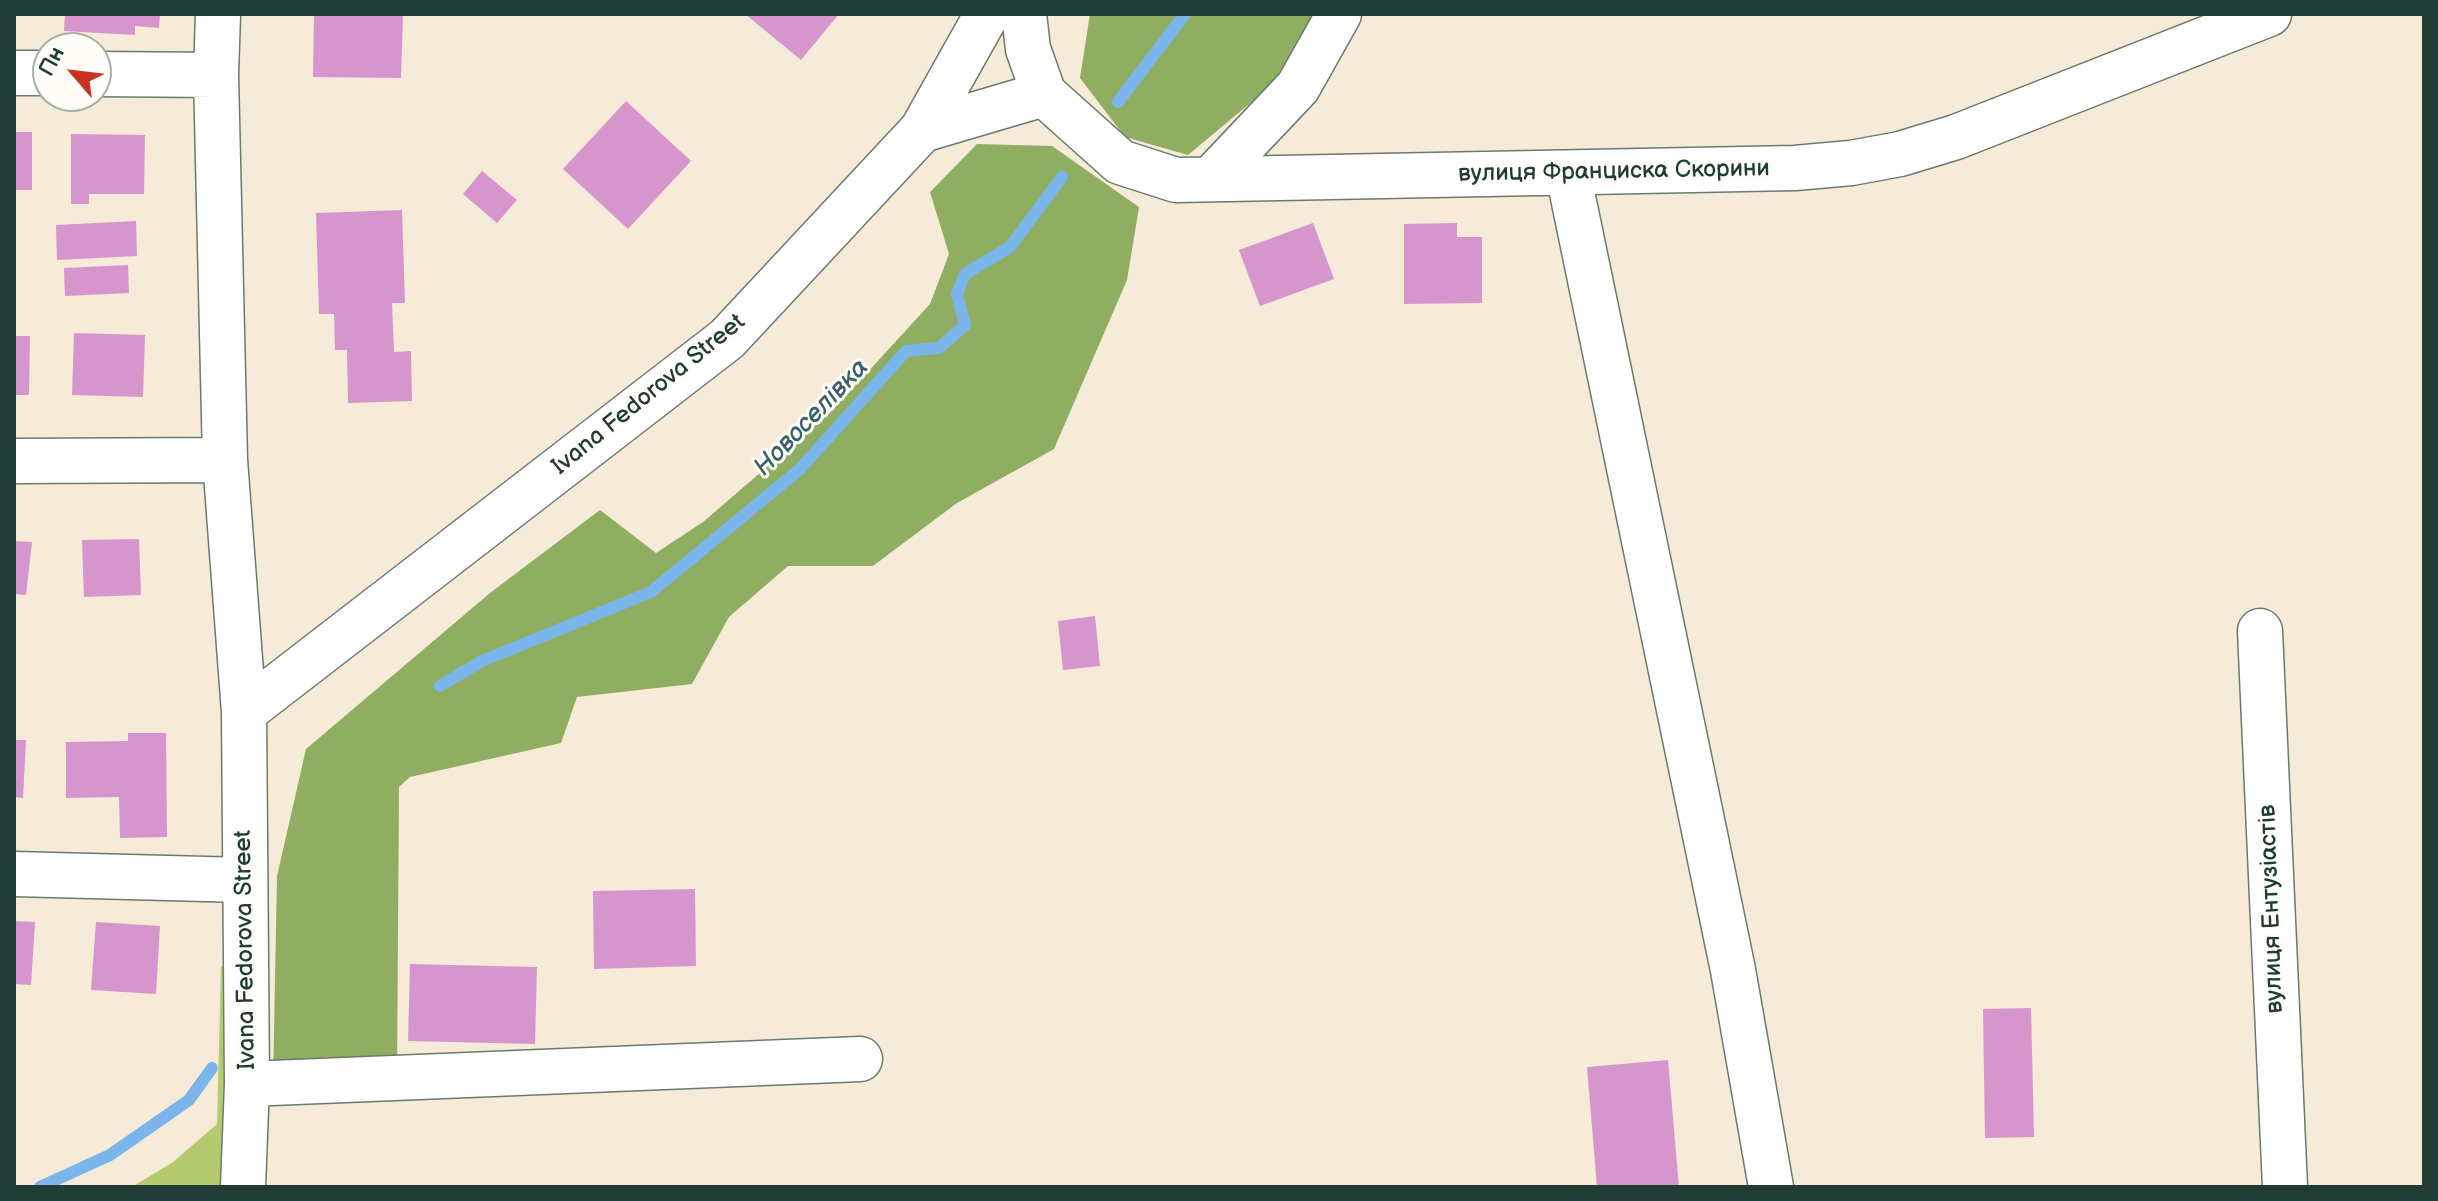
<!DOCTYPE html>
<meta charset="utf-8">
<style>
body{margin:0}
#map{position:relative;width:2438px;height:1201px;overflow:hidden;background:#f6ebd8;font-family:"Balsamiq Sans",sans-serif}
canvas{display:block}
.frame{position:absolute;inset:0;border:16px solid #1f3d34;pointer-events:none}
.north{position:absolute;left:32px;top:32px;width:80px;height:80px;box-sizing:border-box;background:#fdfcf7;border:2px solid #a4b0a9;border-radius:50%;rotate:298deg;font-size:22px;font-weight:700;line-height:32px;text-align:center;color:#1f3d34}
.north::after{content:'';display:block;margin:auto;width:28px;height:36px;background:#c8321e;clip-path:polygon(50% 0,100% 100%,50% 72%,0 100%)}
</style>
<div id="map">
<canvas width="2438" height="1201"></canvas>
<div class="frame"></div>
<div class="north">Пн</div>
</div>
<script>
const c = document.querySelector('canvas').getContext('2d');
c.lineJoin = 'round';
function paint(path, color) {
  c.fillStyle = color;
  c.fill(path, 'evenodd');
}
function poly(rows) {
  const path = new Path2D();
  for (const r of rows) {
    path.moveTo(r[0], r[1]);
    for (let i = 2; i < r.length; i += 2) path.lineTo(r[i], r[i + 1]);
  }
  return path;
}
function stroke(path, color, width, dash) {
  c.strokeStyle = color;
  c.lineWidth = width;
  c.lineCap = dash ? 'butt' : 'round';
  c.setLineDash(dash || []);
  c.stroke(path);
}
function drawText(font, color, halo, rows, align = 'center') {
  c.font = font + ' "Balsamiq Sans",sans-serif';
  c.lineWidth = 6;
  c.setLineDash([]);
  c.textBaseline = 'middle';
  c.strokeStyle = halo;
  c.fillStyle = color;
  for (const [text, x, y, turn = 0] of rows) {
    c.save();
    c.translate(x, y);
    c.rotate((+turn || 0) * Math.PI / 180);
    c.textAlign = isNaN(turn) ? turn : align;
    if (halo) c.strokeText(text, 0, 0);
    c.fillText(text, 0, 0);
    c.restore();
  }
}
const green = poly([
 [221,966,245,978,243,1187,132,1187,173,1162,217,1124]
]);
const forest = poly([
 [1090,14,1314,14,1272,85,1188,155,1125,137,1080,78],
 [977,144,1052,146,1139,207,1127,280,1054,449,957,503,873,566,788,566,729,617,692,684,577,697,561,743,410,777,399,787,397,1078,273,1084,277,876,306,749,490,593,600,510,656,553,703,522,832,411,930,304,949,254,930,192]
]);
const stream = poly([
 [1118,102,1185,14],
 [440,686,482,661,651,592,800,469,906,351,939,348,965,325,957,294,965,274,1010,247,1062,177],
 [40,1187,110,1155,189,1100,212,1068]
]);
const building = poly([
 [65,14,160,14,159,28,135,26,135,35,64,31],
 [314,14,403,14,401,78,313,77],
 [745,14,839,14,801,60],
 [626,101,691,161,628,229,563,169],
 [14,132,32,132,32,190,14,190],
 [71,134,145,135,144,194,89,194,89,204,71,204],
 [482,171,517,200,497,223,463,194],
 [402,210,405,303,392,303,394,352,411,351,412,401,348,403,347,350,335,350,334,314,319,314,316,213],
 [136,221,137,256,57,260,56,225],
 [1313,223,1334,279,1260,306,1239,250],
 [1457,223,1457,237,1482,237,1482,303,1404,304,1404,224],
 [128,265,129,293,65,296,64,268],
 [74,333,145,335,143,397,72,395],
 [14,336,30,336,29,395,14,395],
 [139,539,141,595,84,597,82,540],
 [14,541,32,542,26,595,14,594],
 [1095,616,1100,666,1063,670,1058,621],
 [128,733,166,733,167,837,120,838,119,797,66,798,66,742,128,741],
 [14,740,26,740,23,798,14,797],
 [695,889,696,966,594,969,593,891],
 [14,921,35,922,31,985,14,984],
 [96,922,160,926,156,994,91,990],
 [410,964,537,967,535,1044,408,1041],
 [2031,1008,2034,1137,1985,1138,1983,1009],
 [1668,1060,1679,1187,1597,1187,1587,1067]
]);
const minor = poly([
 [218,14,216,75,225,460,244,712,247,1084,243,1187],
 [1024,14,1028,49,1044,94,1120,162,1176,180,1795,168,1851,163,1900,154,1956,137,2269,14],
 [14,73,48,73],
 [96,74,216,75],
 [922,130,1044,94],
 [1568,173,1733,970,1771,1187],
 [1211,179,1298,87,1339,14],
 [14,461,225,460],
 [2260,631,2285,1187],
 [244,712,727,339,922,130,987,14],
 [14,874,244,880],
 [247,1084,860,1059]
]);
const streetNames = [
 ["вулиця Франциска Скорини",1614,172,-1],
 ["Ivana Fedorova Street",649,395,-39],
 ["вулиця Ентузіастів",2272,909,-92],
 ["Ivana Fedorova Street",246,950,-91]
];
const waterNames = [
 ["Новоселівка",812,418,-46]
];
paint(green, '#b5ca6e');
paint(forest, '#90ae61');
stroke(stream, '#7ab6ec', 12);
paint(building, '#d695cc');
stroke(minor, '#6a7a6d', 47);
stroke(minor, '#fff', 44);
drawText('24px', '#1f3d34', '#fdfcf7', streetNames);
drawText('italic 26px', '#3a616b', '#fdfcf7', waterNames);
</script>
